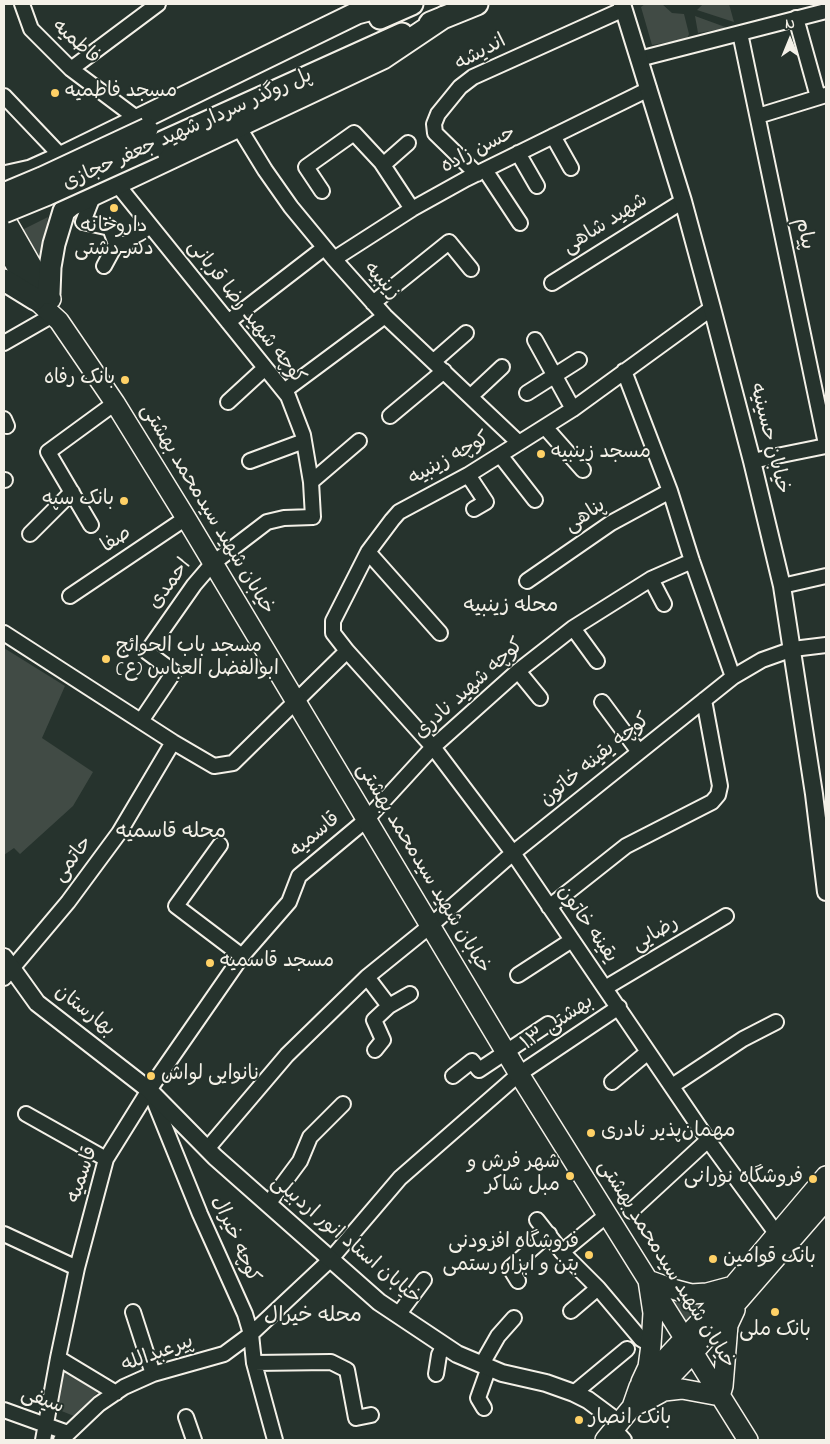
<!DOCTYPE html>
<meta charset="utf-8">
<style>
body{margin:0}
#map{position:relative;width:830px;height:1444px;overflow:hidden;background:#26332d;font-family:"Indie Flower",sans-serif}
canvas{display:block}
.frame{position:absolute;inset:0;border:5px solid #f4f1e8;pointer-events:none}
.north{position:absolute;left:765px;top:15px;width:50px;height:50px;-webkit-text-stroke:4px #26332d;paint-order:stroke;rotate:0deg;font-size:14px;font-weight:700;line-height:20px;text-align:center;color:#f4f1e8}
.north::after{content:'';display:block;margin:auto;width:18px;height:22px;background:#f4f1e8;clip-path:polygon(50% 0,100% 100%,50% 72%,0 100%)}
</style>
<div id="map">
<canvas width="830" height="1444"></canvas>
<div class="frame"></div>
<div class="north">N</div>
</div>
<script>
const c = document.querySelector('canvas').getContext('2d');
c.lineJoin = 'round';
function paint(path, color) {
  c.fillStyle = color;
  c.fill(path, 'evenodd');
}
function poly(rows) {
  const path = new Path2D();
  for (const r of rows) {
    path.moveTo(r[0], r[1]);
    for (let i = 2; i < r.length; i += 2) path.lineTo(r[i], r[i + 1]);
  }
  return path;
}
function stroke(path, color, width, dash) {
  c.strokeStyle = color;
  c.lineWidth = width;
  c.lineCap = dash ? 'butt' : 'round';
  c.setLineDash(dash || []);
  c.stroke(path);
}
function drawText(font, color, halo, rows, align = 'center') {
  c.font = font + ' "Indie Flower","Playpen Sans Arabic",sans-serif';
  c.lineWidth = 4;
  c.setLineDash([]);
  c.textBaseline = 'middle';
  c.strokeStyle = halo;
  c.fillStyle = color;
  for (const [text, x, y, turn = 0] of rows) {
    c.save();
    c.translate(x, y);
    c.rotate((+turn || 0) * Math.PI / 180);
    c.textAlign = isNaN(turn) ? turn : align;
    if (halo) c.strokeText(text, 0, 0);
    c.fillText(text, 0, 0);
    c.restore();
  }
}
const green = poly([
 [645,4,662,4,672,13,684,14,689,34,687,39,652,45,641,7],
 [703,4,729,4,734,22,697,10],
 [695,16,728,28,698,33],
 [48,217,42,261,22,230],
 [4,648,65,686,42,738,93,772,73,806,20,854,14,848,4,855],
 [672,1296,707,1301,689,1322,684,1320],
 [62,1365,101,1389,74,1416,54,1408]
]);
const minor = poly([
 [22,4,31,29,71,69,139,120],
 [796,18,818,97],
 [740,33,826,444],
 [639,59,826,11],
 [71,69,158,4],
 [4,96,62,157],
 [758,116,826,95],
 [238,126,265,170,291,207,334,259,385,316,519,443],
 [553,136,571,168],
 [518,153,537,186],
 [383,165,408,143],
 [485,170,520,223],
 [477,174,435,133,434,124,438,114,460,87,473,77,624,9],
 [116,183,288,396,303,435,311,482,313,517,284,518,267,522,212,564,194,585,147,652,174,672,141,721],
 [322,191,306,167,354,133,381,162,412,209],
 [94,194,83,222,110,228,116,244],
 [334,259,412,209,466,179,649,89],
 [104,266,116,244,126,244,150,226],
 [552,283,683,201],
 [373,303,449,242,471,269],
 [228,322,324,248],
 [535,340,573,409],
 [4,343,53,315],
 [434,361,466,333],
 [624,371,670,491,692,561,733,677],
 [284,391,385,316],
 [527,393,579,360],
 [471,396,502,367],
 [228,402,265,368],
 [390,416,444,371],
 [4,419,7,426],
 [545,427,583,470],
 [500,455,535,500],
 [250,461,304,441],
 [752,461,826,446],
 [468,475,486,502,474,509],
 [4,480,5,480],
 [311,482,359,441],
 [91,525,48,452,115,403],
 [30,534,72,492],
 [368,552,440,633],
 [651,579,664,604],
 [527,581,611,523,670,491],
 [782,586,826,576],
 [70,596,186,518],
 [573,628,597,661],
 [4,633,173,742,214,766,233,763,347,651,333,633,333,621,368,552,392,520,399,512,468,475,573,409,712,308],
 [347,651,433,747,513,853,708,1140,776,1233],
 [518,671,540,698],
 [602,702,639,752],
 [220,845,176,906,242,956],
 [549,907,626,846,712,802,718,795,720,786,704,700],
 [518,975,572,940],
 [367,977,389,1006],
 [4,978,68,902,119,833,173,742],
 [605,988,726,916],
 [375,1050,383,1040,374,1020,389,1006,410,994],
 [453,1076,472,1061,479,1070,548,1024],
 [612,1082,648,1052],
 [672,1086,743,1039,776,1022],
 [151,1093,200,1214,245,1314,251,1334,254,1363,275,1440],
 [26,1114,106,1159],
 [207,1149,287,1055,367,977,430,926,513,853,733,677,762,660,793,649,826,645],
 [268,1204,300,1161,310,1137,343,1104],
 [631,1211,708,1140],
 [537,1220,562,1252,598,1288,641,1339,651,1345],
 [4,1234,77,1268],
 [562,1252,607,1215],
 [518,1281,510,1268,549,1234],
 [571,1311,598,1288],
 [133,1312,153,1374],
 [398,1315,424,1280],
 [58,1358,116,1393],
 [254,1363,331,1362,347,1370,356,1418,371,1415],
 [482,1364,498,1336,514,1318],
 [436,1374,439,1355,444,1345],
 [574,1393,627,1349],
 [484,1408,478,1398,489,1367],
 [4,1410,68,1433],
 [186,1417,194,1440],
 [614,1429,624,1440],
 [43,1440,58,1358,77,1268,106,1159,149,1090,242,956,289,902,299,876,366,820,433,747,518,671,573,628,651,579,692,561],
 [61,1440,99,1404,124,1387,153,1374,224,1354,251,1334,330,1260,400,1178,519,1074,619,1007]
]);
const tertiary = poly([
 [622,4,683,201,712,308,752,461,782,586,814,794,826,892],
 [4,957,37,1003,149,1090,215,1157,379,1302,457,1354,502,1373,546,1383,574,1393,588,1400,619,1423]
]);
const secondary = poly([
 [4,217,51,299],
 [4,245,35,299,59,321,115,403,186,518,519,1074,748,1440],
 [641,1382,648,1367,651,1345,653,1313,648,1280,676,1290,691,1294,707,1293,733,1286],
 [653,1397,664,1391,682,1389,720,1396,723,1386,728,1325,735,1310],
 [632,1407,649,1399,694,1352,826,1200],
 [605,1440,632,1407,639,1387,733,1286,826,1176]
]);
const primary = poly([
 [380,18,412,4],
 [430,23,477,4],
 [154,146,402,34],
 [4,177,31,171,62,157,357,13,391,4],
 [4,280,35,299],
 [49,293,50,267,54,244,64,211,71,205,383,58,444,17]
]);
const primaryBridge = poly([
 [4,194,42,178,147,129],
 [4,212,48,194,154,146]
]);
const markers = [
 [55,93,5,"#ffd166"],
 [114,208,5,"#ffd166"],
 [125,380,5,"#ffd166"],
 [541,454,5,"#ffd166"],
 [124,501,5,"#ffd166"],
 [106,659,5,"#ffd166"],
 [210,963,5,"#ffd166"],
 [151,1076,5,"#ffd166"],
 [591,1133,5,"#ffd166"],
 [570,1176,5,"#ffd166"],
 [813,1179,5,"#ffd166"],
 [589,1255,5,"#ffd166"],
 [713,1259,5,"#ffd166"],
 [775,1312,5,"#ffd166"],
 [579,1420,5,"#ffd166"]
];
const streetNames = [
 ["فاطمیه",75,43,42],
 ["اندیشه",481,54,-28],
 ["پل روگذر سردار شهید جعفر حجازی",188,131,-24],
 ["حسن زاده",479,151,-27],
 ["شهید شاهی",606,225,-32],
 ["پیام",803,234,78],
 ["زینبیه",381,282,47],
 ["کوچه شهید رضا قربانی",245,313,52],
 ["خیابان حسینیه",768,439,76],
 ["کوچه زینبیه",450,460,-29],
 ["خیابان شهید سیدمحمد بهشتی",206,510,59],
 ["پناهی",586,517,-33],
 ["صفا",117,541,-34],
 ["احمدی",171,585,-53],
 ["کوچه شهید نادری",470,690,-42],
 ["کوچه یقینه خاتون",596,761,-39],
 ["قاسمیه",316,836,-40],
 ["حاتمی",74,860,-53],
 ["خیابان شهید سیدمحمد بهشتی",422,869,59],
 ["یقینه خاتون",586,925,55],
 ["رضایی",656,935,-31],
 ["بهارستان",84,1012,38],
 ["بهشتی ۱۳",558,1024,-34],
 ["قاسمیه",84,1175,-71],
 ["کوچه خیرال",234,1240,66],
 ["خیابان استاد انور اردبیلی",345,1241,40],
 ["خیابان شهید سیدمحمد بهشتی",665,1265,58],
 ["پیرعبدالله",158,1355,-20],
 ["سیفی",42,1402,20]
];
const poiNames = [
 ["مسجد فاطمیه",65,93],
 ["داروخانه",114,228,"center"],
 ["دکتر دشتی",114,251,"center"],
 ["بانک رفاه",115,380,"right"],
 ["مسجد زینبیه",551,454],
 ["بانک سپه",114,501,"right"],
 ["مسجد باب الحوائج",116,648],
 ["ابوالفضل العباس (ع)",116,671],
 ["مسجد قاسمیه",220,963],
 ["نانوایی لواش",161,1076],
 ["مهمان‌پذیر نادری",601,1133],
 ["شهر فرش و",560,1164,"right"],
 ["مبل شاکر",560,1187,"right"],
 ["فروشگاه نورانی",803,1179,"right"],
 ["فروشگاه افزودنی",579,1244,"right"],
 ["بتن و ابزار رستمی",579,1267,"right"],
 ["بانک قوامین",723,1259],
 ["بانک ملی",775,1332,"center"],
 ["بانک انصار",589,1420]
];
const neighbourhoodNames = [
 ["محله زینبیه",511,608],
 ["محله قاسمیه",171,834],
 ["محله خیرال",313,1318]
];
paint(green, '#414b45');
stroke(minor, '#f4f1e8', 18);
stroke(tertiary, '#f4f1e8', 20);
stroke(secondary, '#f4f1e8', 22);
stroke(primary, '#f4f1e8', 25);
stroke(minor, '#26332d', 14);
stroke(tertiary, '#26332d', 16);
stroke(secondary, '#26332d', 19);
stroke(primary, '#26332d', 21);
stroke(primaryBridge, '#f4f1e8', 25, []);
stroke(primaryBridge, '#26332d', 21);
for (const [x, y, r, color] of markers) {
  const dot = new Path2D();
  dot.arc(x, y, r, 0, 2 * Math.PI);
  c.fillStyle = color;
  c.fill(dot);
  stroke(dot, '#26332d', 2);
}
drawText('20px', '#f4f1e8', '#26332d', streetNames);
drawText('20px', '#f4f1e8', '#26332d', poiNames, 'left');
drawText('21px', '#f4f1e8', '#26332d', neighbourhoodNames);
</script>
